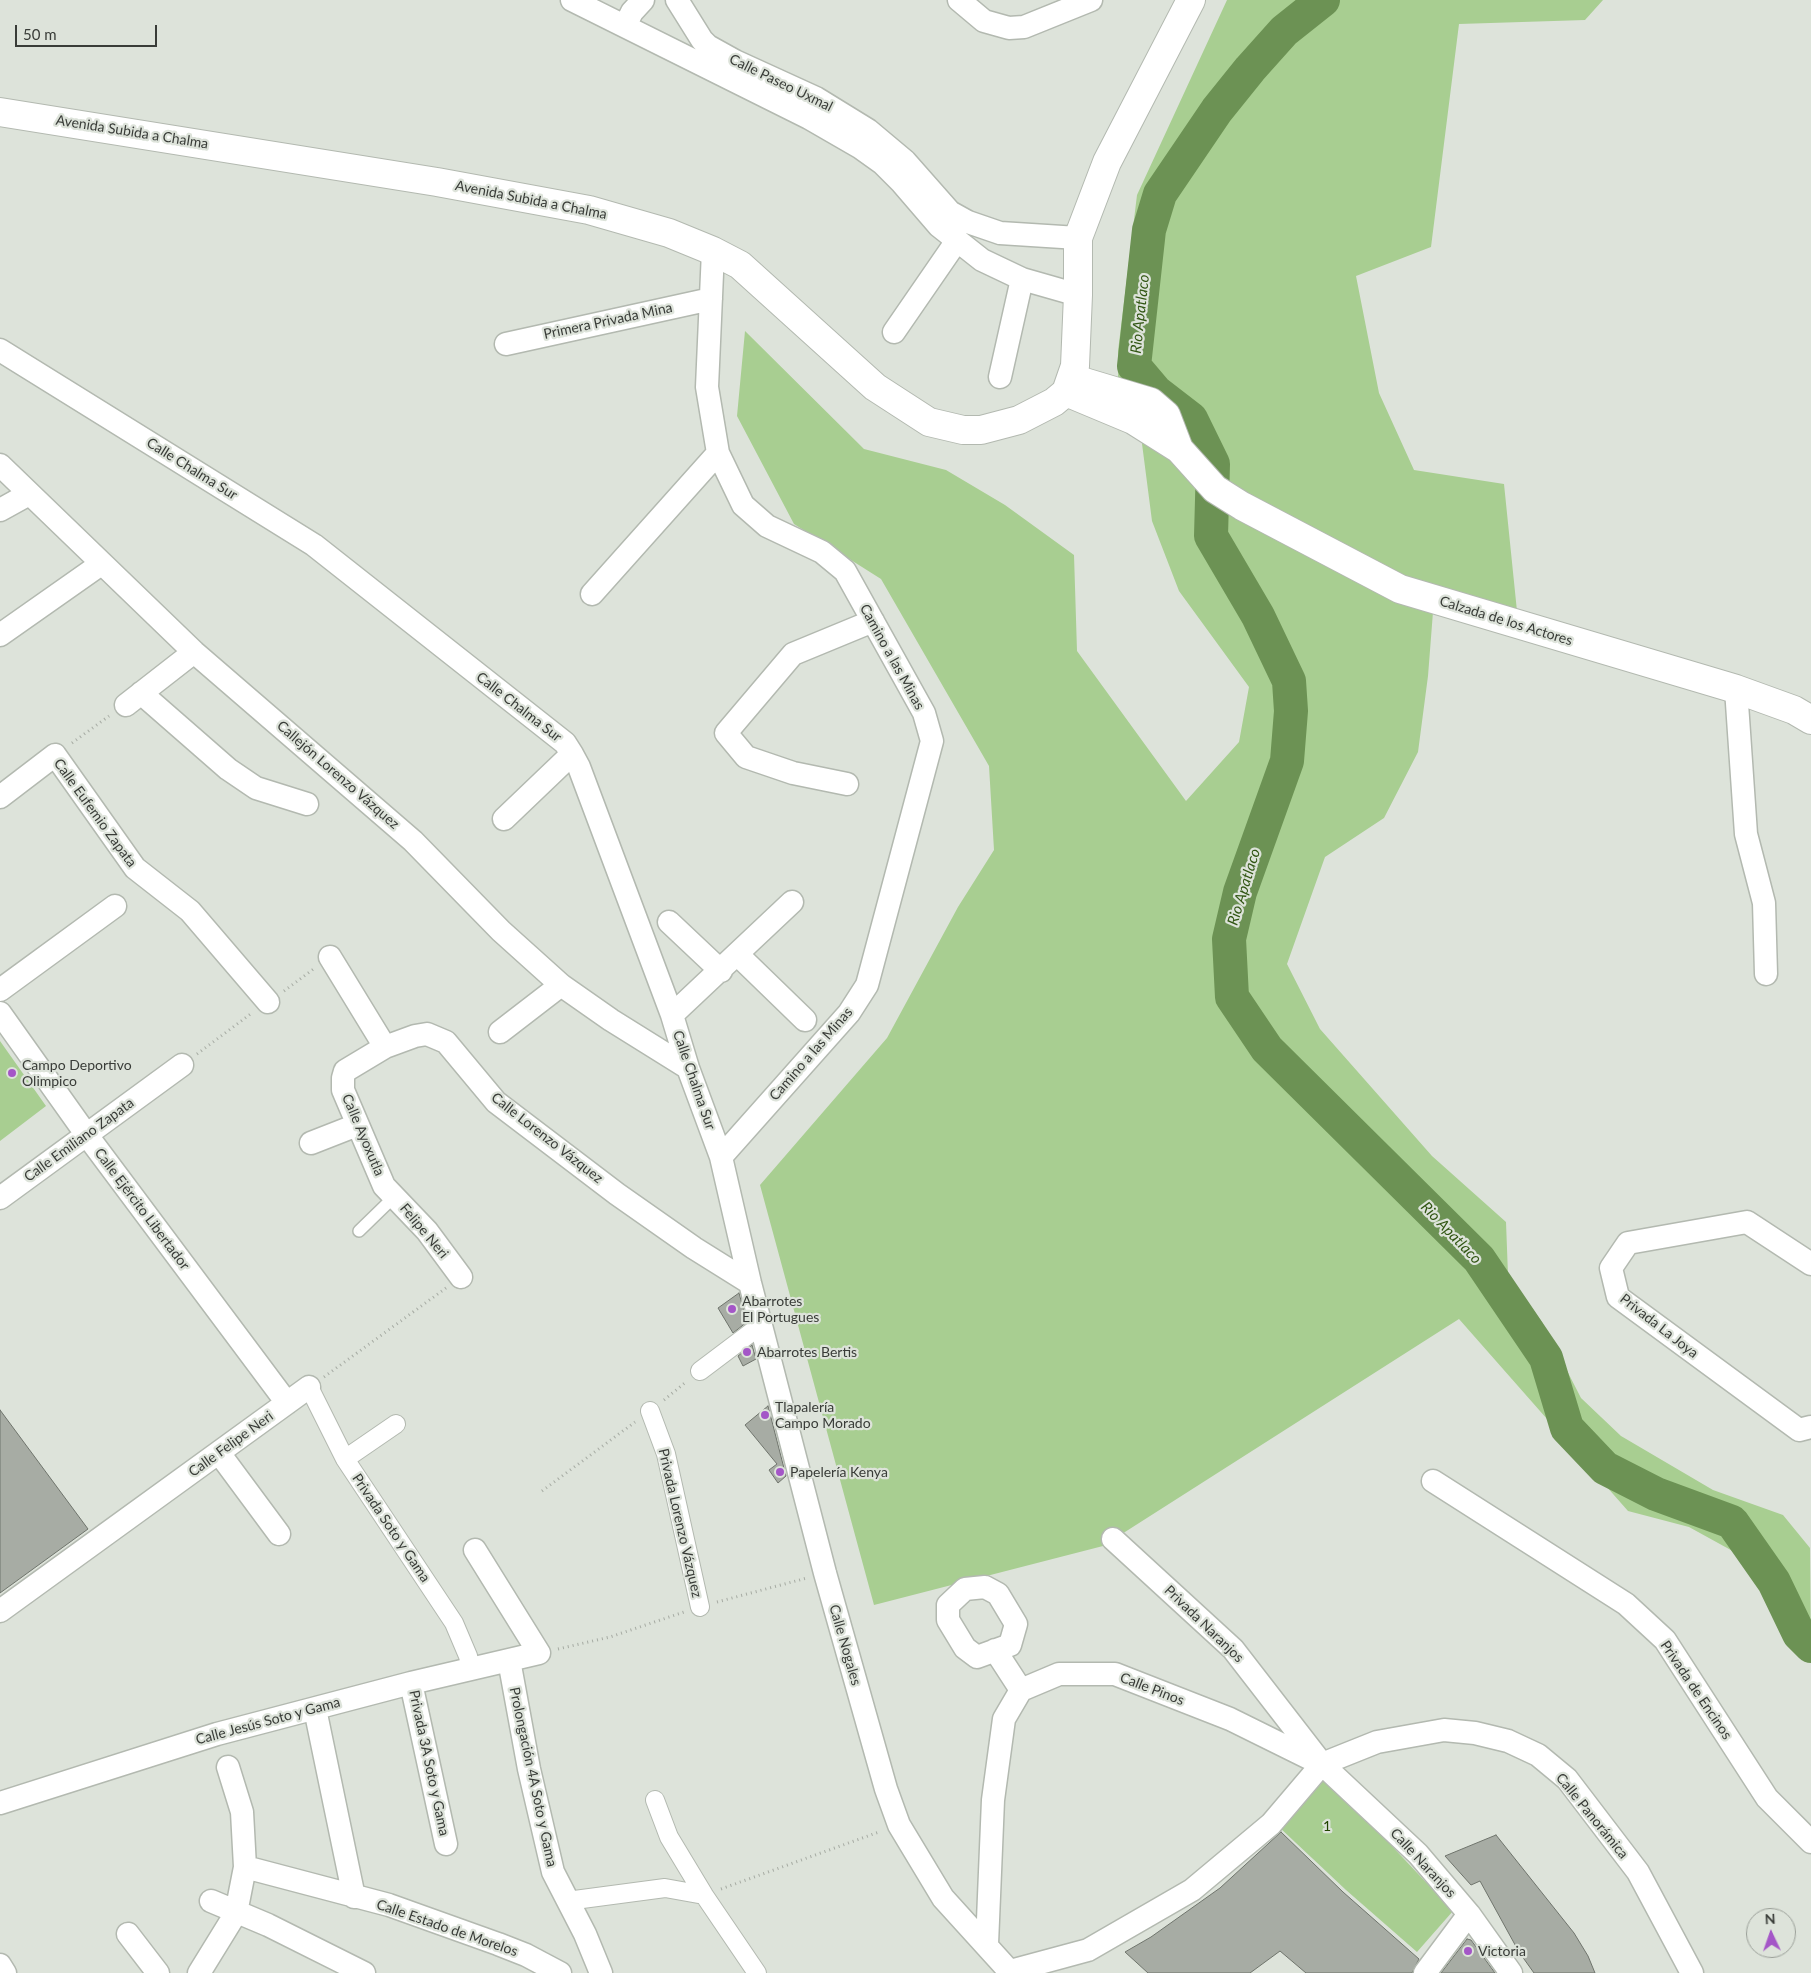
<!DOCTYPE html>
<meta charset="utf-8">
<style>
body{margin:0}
#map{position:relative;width:1811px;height:1973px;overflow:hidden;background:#dde3da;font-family:Lato,sans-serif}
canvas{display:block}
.north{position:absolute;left:1746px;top:1908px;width:50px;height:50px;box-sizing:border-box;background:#dde3da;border:1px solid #9ba099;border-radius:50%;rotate:357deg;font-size:14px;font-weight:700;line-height:20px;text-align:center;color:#393c38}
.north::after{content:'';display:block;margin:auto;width:18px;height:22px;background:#a456c7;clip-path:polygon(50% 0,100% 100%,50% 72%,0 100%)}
.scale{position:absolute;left:15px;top:25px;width:142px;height:22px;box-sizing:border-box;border:2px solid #393c38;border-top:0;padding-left:6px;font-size:15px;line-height:18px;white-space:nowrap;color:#393c38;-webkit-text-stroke:4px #dde3da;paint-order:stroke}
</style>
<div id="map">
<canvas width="1811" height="1973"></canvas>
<div class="north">N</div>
<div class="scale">50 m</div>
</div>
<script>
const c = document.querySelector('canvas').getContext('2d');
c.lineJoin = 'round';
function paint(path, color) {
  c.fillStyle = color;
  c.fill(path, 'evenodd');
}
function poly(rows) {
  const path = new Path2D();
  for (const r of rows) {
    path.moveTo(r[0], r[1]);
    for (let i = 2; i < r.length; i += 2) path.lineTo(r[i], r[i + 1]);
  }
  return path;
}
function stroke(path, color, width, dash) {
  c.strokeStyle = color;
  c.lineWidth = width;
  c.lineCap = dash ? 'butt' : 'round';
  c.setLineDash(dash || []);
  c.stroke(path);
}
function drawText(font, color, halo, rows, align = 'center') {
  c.font = font + ' Lato,sans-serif';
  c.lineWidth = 4.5;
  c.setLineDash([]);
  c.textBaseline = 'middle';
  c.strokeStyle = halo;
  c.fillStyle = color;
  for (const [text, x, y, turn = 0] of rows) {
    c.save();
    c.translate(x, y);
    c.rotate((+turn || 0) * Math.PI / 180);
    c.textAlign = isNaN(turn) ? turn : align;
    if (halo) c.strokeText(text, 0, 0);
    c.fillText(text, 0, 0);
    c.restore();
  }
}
const green = poly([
 [1227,0,1603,0,1585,20,1459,24,1431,247,1356,276,1379,393,1414,470,1504,484,1518,621,1434,599,1428,676,1418,752,1384,818,1325,857,1287,964,1320,1029,1432,1156,1506,1222,1508,1275,1542,1322,1581,1398,1621,1436,1713,1490,1783,1515,1810,1548,1811,1654,1779,1615,1738,1554,1689,1527,1628,1511,1459,1319,1103,1546,874,1605,760,1185,887,1038,958,907,994,850,989,766,881,579,794,524,737,416,745,331,864,449,946,470,1005,505,1074,555,1077,651,1186,801,1239,742,1249,687,1179,591,1152,521,1137,405,1118,393,1118,351,1137,195],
 [0,1041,46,1106,0,1141],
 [1326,1776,1453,1911,1417,1952,1346,1890,1279,1827]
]);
const river = poly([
 [1323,0,1284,31,1250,69,1217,110,1160,194,1149,230,1134,366,1156,392,1191,419,1213,464,1211,536,1258,616,1289,681,1291,711,1287,761,1240,892,1229,939,1232,997,1267,1049,1479,1259,1546,1358,1567,1428,1605,1468,1656,1494,1732,1522,1774,1582,1799,1634,1811,1646]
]);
const building = poly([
 [739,1293,747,1322,733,1333,718,1308,739,1293],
 [752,1345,756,1359,743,1366,738,1356,752,1345],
 [768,1406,786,1476,778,1483,769,1470,777,1464,745,1425,768,1406],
 [0,1410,88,1529,0,1593,0,1410],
 [1281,1832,1343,1892,1419,1959,1412,1973,1306,1973,1280,1951,1250,1973,1148,1973,1125,1952,1151,1937,1220,1888,1281,1832],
 [1496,1835,1574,1933,1588,1956,1595,1973,1534,1973,1519,1952,1480,1881,1471,1885,1445,1856,1496,1835],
 [1467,1939,1471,1940,1495,1973,1441,1973,1467,1939]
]);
const path = poly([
 [72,743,109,716],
 [284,991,315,968],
 [197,1054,252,1013],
 [324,1377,446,1288],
 [664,1400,686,1382],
 [542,1491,635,1422],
 [717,1602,807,1578],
 [558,1649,610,1637,684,1612],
 [721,1889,879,1832]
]);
const service = poly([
 [359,1231,394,1197]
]);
const pedestrian = poly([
 [700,1371,761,1325],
 [309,1387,345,1459,454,1623,468,1656,471,1669],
 [650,1411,666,1454,700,1607],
 [345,1459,396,1424],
 [655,1800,669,1837,704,1895,757,1973],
 [567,1901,665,1888,704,1895]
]);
const minor = poly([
 [572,0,809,118,861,148,882,163,902,183,939,226,982,260,1022,279,1078,295],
 [677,0,702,40,708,46,735,61,816,98,868,130,905,161,950,212,968,222,1000,233,1078,238],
 [959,0,984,21,1009,28,1024,27,1091,0],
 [625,26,632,12,643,0],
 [713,251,707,387,718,453,743,505,767,526,822,552,845,571,924,713,932,741,867,985,849,1013,721,1157],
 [894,332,956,242],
 [506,344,711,299],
 [0,350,314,545,565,743,572,754,579,767,672,1015,688,1068,721,1157,750,1283,825,1573,886,1789,899,1825,943,1898,1011,1973],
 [1000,377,1022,279],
 [0,465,194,652,413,841,501,931,561,985,611,1020,688,1068],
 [0,510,29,494],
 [592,594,718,453],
 [0,635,101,564],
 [1736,689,1746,834,1764,903,1766,974],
 [141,693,228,769,256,788,307,804],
 [126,705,194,652],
 [847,784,793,773,746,757,726,733,793,654,873,621],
 [0,797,55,755,135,868,190,911,268,1002],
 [504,819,572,754],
 [669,922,721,971],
 [738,955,805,1020],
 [330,957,385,1047],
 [0,990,115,906],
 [0,1013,86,1134,287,1403],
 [672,1015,792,902],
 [500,1032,561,985],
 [311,1143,357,1125],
 [0,1198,182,1065],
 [1811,1264,1747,1222,1628,1243,1611,1268,1618,1297,1799,1430,1811,1427],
 [461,1277,427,1231,384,1186,343,1090,343,1078,345,1071,385,1047,415,1036,427,1034,446,1042,496,1102,617,1194,694,1248,750,1283],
 [219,1453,279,1534],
 [1433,1481,1626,1604,1665,1640,1767,1798,1811,1842],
 [1113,1539,1233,1649,1322,1764,1418,1854,1469,1914,1511,1973],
 [985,1587,998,1594,1016,1624,1010,1645,977,1657,965,1648,948,1620,948,1605,965,1589,985,1587],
 [0,1611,309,1387],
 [995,1650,1021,1690],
 [509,1660,529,1769,553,1872,585,1934,601,1973],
 [411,1683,446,1844],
 [315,1709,354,1897],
 [0,1803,217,1734,411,1683,539,1653,475,1550],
 [245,1867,389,1905,498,1944,526,1955,560,1973],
 [211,1901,268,1925,364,1973],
 [128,1934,158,1973],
 [987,1944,993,1800,1004,1719,1021,1690,1059,1674,1115,1674,1230,1719,1317,1762],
 [0,1965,5,1973],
 [1010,1971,1088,1950,1192,1890,1271,1824,1322,1764,1377,1742,1444,1730,1475,1733,1508,1741,1538,1755,1567,1779,1638,1872,1692,1973],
 [199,1973,236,1913,245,1867,242,1812,228,1767],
 [1425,1973,1469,1914]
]);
const tertiary = poly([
 [1081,381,1151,402,1166,415,1179,449],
 [1066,392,1133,420,1179,449,1215,489,1242,506,1400,589,1736,689,1794,710,1811,720]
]);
const secondary = poly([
 [0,112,437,182,589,210,669,233,713,251,740,265,875,387,929,422,963,430,981,430,1019,420,1054,402,1066,392,1075,366,1078,295,1078,238,1107,162,1191,0]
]);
const markers = [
 [12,1073,5,"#a456c7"],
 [732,1309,5,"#a456c7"],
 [747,1352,5,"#a456c7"],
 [765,1415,5,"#a456c7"],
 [780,1472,5,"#a456c7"],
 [1468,1951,5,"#a456c7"]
];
const streetNames = [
 ["Calle Paseo Uxmal",781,83,26],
 ["Avenida Subida a Chalma",132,132,9],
 ["Avenida Subida a Chalma",531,200,11],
 ["Primera Privada Mina",608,321,-12],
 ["Calle Chalma Sur",192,469,32],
 ["Calzada de los Actores",1506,621,17],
 ["Camino a las Minas",892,657,61],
 ["Calle Chalma Sur",519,707,38],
 ["Callejón Lorenzo Vázquez",338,775,41],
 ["Calle Eufemio Zapata",95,813,54],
 ["Camino a las Minas",811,1054,-49],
 ["Calle Chalma Sur",694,1080,71],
 ["Calle Ayoxutla",363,1135,67],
 ["Calle Lorenzo Vázquez",547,1138,38],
 ["Calle Emiliano Zapata",79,1140,-36],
 ["Calle Ejército Libertador",142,1209,53],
 ["Felipe Neri",424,1231,50],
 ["Privada La Joya",1659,1326,38],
 ["Calle Felipe Neri",231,1444,-36],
 ["Privada Lorenzo Vázquez",680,1523,77],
 ["Privada Soto y Gama",391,1528,56],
 ["Privada Naranjos",1204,1624,44],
 ["Calle Nogales",845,1645,74],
 ["Calle Pinos",1152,1689,21],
 ["Privada de Encinos",1696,1690,56],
 ["Calle Jesús Soto y Gama",268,1721,-15],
 ["Privada 3A Soto y Gama",429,1763,78],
 ["Prolongación 4A Soto y Gama",533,1777,78],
 ["Calle Panorámica",1592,1816,51],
 ["Calle Naranjos",1423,1863,47],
 ["Calle Estado de Morelos",447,1928,19]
];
const poiNames = [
 ["Campo Deportivo",22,1065],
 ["Olimpico",22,1081],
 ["Abarrotes",742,1301],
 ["El Portugues",742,1317],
 ["Abarrotes Bertis",757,1352],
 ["Tlapalería",775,1407],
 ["Campo Morado",775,1423],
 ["Papelería Kenya",790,1472],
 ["Victoria",1478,1951]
];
const parkNames = [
 ["1",1327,1826]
];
const waterNames = [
 ["Rio Apatlaco",1140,314,-84],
 ["Rio Apatlaco",1244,887,-73],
 ["Rio Apatlaco",1451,1233,46]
];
paint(green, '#a8ce91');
stroke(river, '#6c9254', 34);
paint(building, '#a7aca4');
stroke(building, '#6f746c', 1);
stroke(service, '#b3b9b0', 14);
stroke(pedestrian, '#b3b9b0', 20);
stroke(minor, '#b3b9b0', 25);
stroke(tertiary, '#b3b9b0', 30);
stroke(secondary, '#b3b9b0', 30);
stroke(path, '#a6aba3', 3, [1, 4]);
stroke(service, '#fff', 11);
stroke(pedestrian, '#fff', 18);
stroke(minor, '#fff', 22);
stroke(tertiary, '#fff', 28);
stroke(secondary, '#fff', 28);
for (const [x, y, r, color] of markers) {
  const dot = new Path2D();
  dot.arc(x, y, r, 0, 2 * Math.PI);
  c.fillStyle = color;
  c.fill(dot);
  stroke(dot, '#dde3da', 2);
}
drawText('14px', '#393c38', '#dde3da', streetNames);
drawText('14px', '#393c38', '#dde3da', poiNames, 'left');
drawText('14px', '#224500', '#dde3da', parkNames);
drawText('italic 15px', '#315613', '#dde3da', waterNames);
</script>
